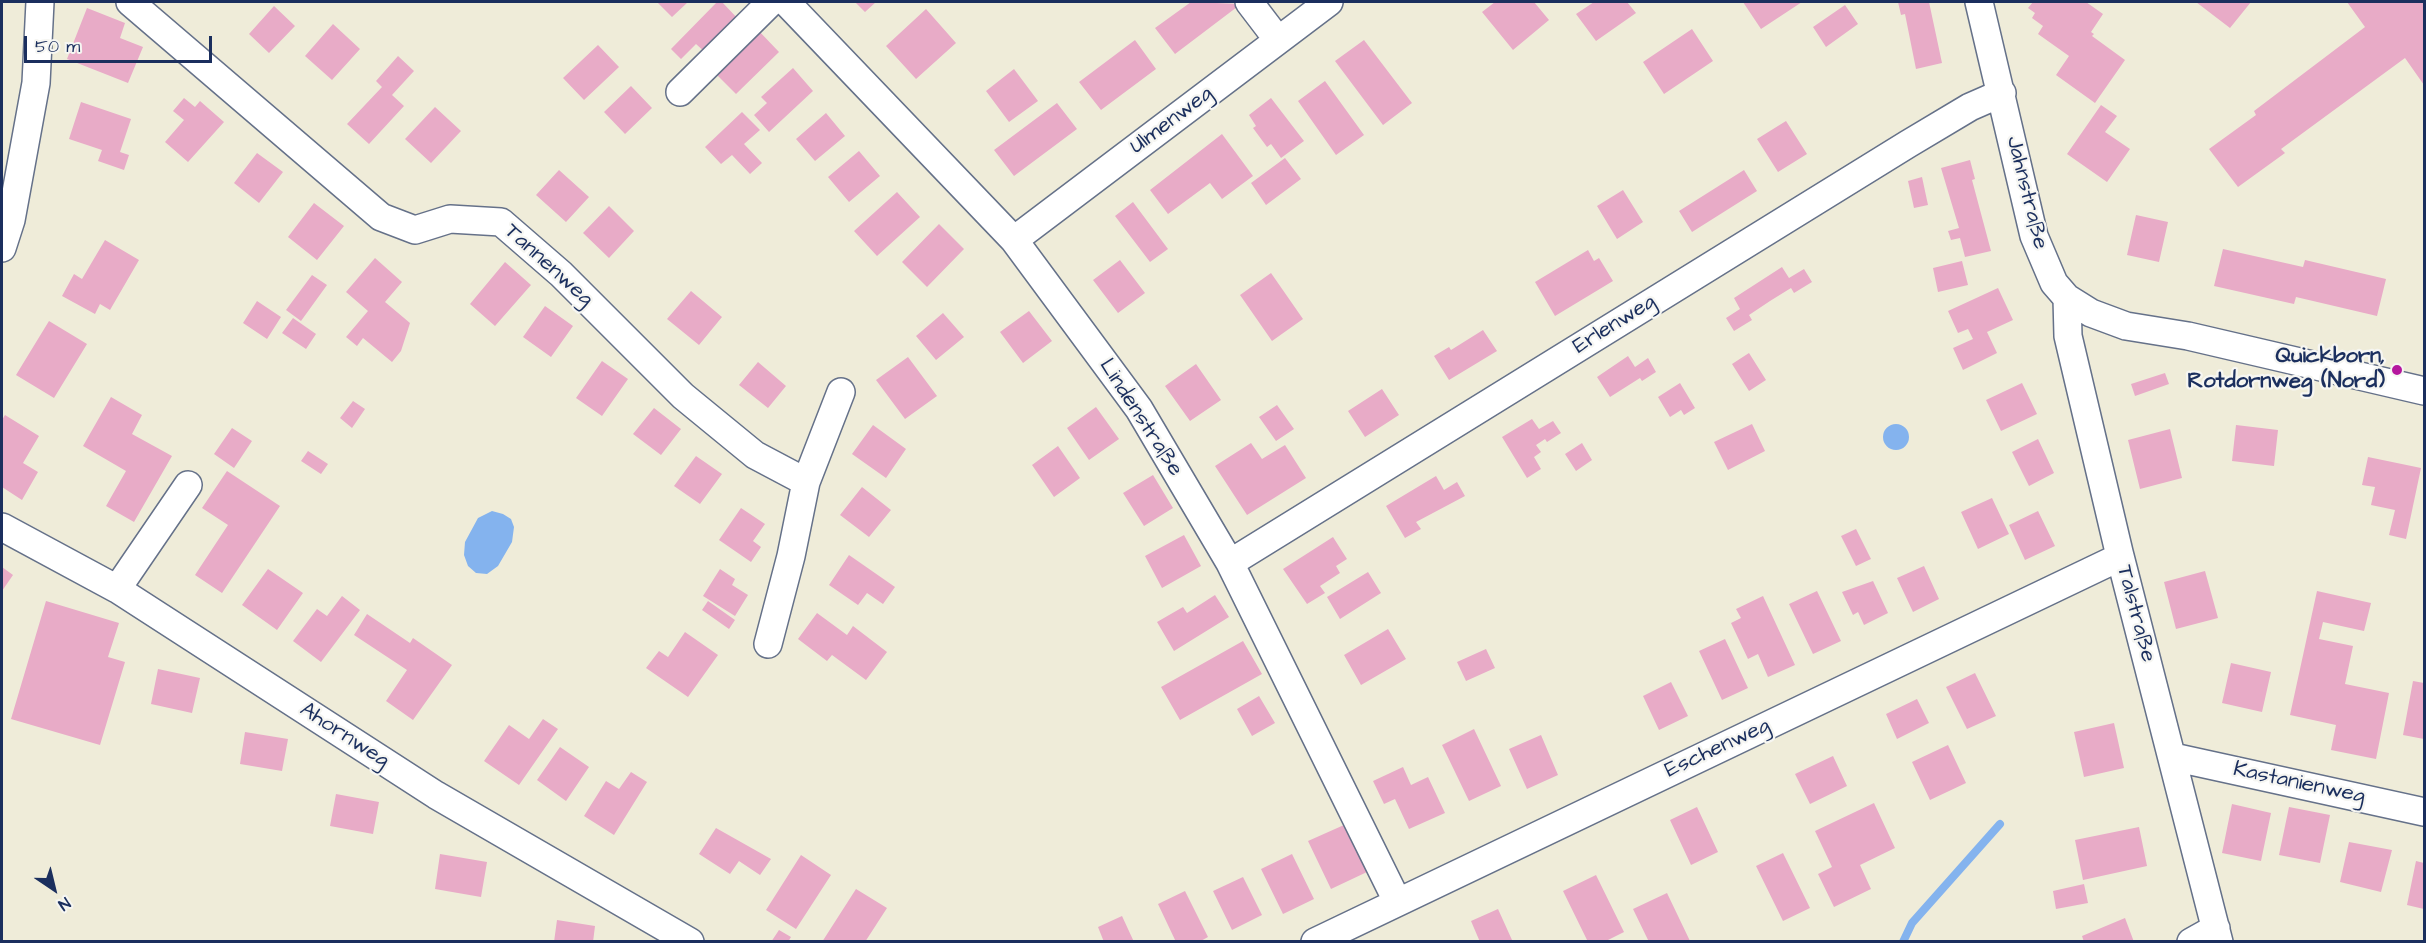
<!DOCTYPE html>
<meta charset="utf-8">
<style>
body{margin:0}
#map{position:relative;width:2426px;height:943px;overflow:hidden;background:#efecd9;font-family:"Architects Daughter",sans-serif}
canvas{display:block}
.frame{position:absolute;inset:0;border:3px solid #1b2f5e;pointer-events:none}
.north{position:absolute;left:24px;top:859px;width:60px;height:60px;-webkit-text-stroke:4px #f6f6f2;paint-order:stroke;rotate:145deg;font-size:16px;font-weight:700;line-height:24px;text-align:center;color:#1b2f5e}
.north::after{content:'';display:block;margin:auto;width:21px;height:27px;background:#1b2f5e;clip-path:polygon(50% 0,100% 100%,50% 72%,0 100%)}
.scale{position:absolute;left:24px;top:36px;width:188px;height:27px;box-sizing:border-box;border:3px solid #1b2f5e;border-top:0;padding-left:8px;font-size:18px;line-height:21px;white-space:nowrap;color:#1b2f5e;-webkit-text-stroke:4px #f6f6f2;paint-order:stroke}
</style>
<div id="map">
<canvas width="2426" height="943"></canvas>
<div class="frame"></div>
<div class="north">N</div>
<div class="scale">50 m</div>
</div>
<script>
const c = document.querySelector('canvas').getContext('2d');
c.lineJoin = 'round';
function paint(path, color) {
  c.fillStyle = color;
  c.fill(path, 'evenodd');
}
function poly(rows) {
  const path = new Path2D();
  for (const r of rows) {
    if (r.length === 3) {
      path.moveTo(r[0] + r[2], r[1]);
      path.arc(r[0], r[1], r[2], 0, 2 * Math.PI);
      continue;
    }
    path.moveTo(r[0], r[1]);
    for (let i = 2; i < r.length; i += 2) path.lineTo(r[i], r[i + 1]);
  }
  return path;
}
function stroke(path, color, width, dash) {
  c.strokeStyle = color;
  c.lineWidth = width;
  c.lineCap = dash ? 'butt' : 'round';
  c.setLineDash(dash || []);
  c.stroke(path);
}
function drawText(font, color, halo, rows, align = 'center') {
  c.font = font + ' "Architects Daughter",sans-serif';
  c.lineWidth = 4.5;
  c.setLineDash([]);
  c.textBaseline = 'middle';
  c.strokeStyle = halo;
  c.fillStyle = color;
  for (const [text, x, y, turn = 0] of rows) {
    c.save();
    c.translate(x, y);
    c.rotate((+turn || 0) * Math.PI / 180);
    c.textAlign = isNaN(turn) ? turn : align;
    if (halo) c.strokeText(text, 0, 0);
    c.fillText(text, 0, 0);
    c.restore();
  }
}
const water = poly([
 [1896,437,13],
 [492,511,503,514,511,519,514,527,512,542,498,566,487,574,476,573,468,566,464,555,465,542,478,518]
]);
const stream = poly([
 [1903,942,1912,923,2000,824]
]);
const building = poly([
 [657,2,688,2,672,17],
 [717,2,722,2,740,21,707,54,696,44,681,59,671,49],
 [855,2,876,2,865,12],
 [1191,2,1241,4,1175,54,1155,28],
 [1495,2,1534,2,1549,20,1513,50,1482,12],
 [1594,2,1627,2,1636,13,1596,41,1576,14],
 [1743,2,1802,2,1761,29],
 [1898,2,1929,2,1942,63,1916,69,1905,14,1901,15],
 [2033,2,2086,2,2103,14,2091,32,2094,34,2092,36,2125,60,2095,103,2056,75,2069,56,2038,34,2043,26,2032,18,2035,13,2028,8],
 [2196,2,2251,2,2230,28],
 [2347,2,2424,2,2424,85,2405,58,2281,149,2285,153,2238,187,2209,149,2256,115,2254,111,2365,27],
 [1845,5,1858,24,1826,47,1813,27],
 [274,6,295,26,269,53,249,34],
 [87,8,125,23,120,38,143,47,128,83,67,59],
 [926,9,956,43,916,79,886,46],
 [333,24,360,49,332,80,305,56],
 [757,29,779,52,736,94,714,72],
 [1692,29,1713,61,1664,94,1643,62],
 [1135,40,1156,69,1101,110,1079,82],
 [1364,40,1412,103,1383,125,1335,61],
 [598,45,619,67,584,100,563,78],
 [398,56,414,71,392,95,404,106,369,144,347,124,382,87,376,81],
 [793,68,813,91,769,132,754,115,767,103,761,97],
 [1014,69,1038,101,1009,122,986,91],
 [1325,81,1364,135,1336,155,1298,101],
 [631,86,652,108,625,134,604,112],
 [184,98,195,107,200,101,224,122,188,162,165,142,184,120,173,111],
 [1271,98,1304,141,1281,158,1271,144,1267,147,1253,128,1256,126,1249,115],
 [81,102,131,119,120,152,129,155,124,170,98,161,102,150,69,139],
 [1057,103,1077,129,1014,176,994,150],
 [2101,105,2117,116,2105,132,2130,149,2107,182,2067,154],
 [435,107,461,131,431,163,405,139],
 [742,112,760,130,744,144,762,163,750,174,732,155,721,164,705,147],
 [826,113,845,136,815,161,796,139],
 [1786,121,1807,154,1778,172,1757,139],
 [1222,134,1253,176,1222,199,1210,183,1168,214,1150,190],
 [859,151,880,176,849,202,828,177],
 [257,153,283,172,259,203,234,183],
 [1285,158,1301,179,1266,205,1251,183],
 [1970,160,1975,179,1972,180,1991,251,1965,257,1960,238,1951,240,1948,231,1959,228,1941,168],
 [559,170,589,197,566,222,536,195],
 [1744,170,1757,191,1692,232,1679,211],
 [1922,177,1928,205,1914,208,1908,181],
 [1623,190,1643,222,1617,239,1597,206],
 [897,192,920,217,877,256,854,231],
 [1133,202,1168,249,1150,262,1115,216],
 [314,203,344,226,317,260,288,237],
 [609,206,634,231,609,258,583,233],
 [2136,215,2168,222,2159,262,2127,255],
 [939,224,964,249,927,287,902,262],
 [105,240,139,260,110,310,100,304,95,314,62,296,74,274,82,279],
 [2223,249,2303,267,2305,260,2386,279,2377,316,2296,297,2294,304,2214,286],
 [1588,250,1594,261,1599,258,1613,281,1555,316,1535,282],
 [375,258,402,282,385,302,410,323,401,351,392,362,363,338,357,346,346,337,368,311,346,292],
 [1120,260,1145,293,1118,313,1093,280],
 [1962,261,1968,285,1938,292,1933,268],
 [505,262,531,285,495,326,470,304],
 [1782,267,1789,278,1804,269,1812,282,1794,293,1791,288,1770,301,1749,315,1752,320,1734,331,1726,318,1740,309,1734,298],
 [1271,273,1303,319,1272,341,1240,295],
 [312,275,327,285,301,321,286,310],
 [1998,288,2013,320,1987,332,1997,353,1963,370,1953,348,1973,339,1968,329,1958,333,1948,311],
 [691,291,722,317,699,345,667,319],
 [257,301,281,317,267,339,243,323],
 [545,306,573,326,551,357,523,337],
 [1029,311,1052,341,1023,363,1000,332],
 [943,313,964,337,936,360,916,336],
 [293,318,316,334,306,349,282,333],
 [49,321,87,344,54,398,16,375],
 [1483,330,1497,351,1449,380,1434,356,1449,347,1451,350],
 [1749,353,1766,380,1749,391,1732,364],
 [1628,356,1635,367,1648,358,1656,372,1642,381,1640,378,1610,397,1597,377],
 [908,357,937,396,905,419,876,380],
 [602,361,628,379,602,416,576,398],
 [758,362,786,386,768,408,739,385],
 [1196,364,1221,400,1190,421,1165,386],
 [2165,373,2169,384,2135,396,2131,384],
 [1680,383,1695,408,1684,415,1681,410,1670,417,1658,397],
 [2022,383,2037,414,2001,431,1986,400],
 [1382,389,1399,415,1365,437,1348,411],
 [111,397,142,415,132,434,172,456,134,522,106,506,126,471,83,446],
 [353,401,365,409,352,428,340,418],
 [1277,405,1294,429,1276,441,1259,417],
 [1096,407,1119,439,1089,460,1067,428],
 [654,408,681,429,661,455,633,434],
 [5,415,39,436,23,463,38,472,22,500,2,487,2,420],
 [1532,419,1539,429,1553,421,1561,433,1547,442,1545,439,1536,445,1541,452,1534,457,1541,469,1527,478,1502,437],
 [1752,424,1765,451,1728,470,1714,442],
 [873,425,906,449,886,478,852,454],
 [2236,425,2278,430,2274,466,2232,461],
 [232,428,252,441,234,468,214,454],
 [2170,429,2182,478,2140,489,2128,440],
 [2038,439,2054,473,2029,486,2012,452],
 [1251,443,1262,459,1285,445,1306,478,1247,515,1215,466],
 [1582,443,1592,460,1576,471,1565,454],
 [1058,446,1080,478,1054,497,1032,465],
 [308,451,328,464,321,474,301,461],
 [696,456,722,474,700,504,674,486],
 [2368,457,2421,468,2406,539,2389,535,2395,510,2371,505,2375,487,2362,485],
 [227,471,280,506,222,593,195,575,228,525,202,508],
 [1153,475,1173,508,1144,526,1123,493],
 [1436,476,1444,490,1457,482,1465,496,1416,522,1421,529,1405,538,1386,506],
 [862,487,891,510,869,537,840,515],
 [1992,498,2009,534,1978,549,1961,512],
 [741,508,765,524,753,541,761,547,751,562,719,540],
 [2038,511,2055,546,2025,560,2009,525],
 [1856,529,1871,559,1856,566,1841,536],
 [1184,535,1201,566,1162,588,1145,556],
 [1333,537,1347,559,1336,566,1340,573,1320,586,1325,593,1307,604,1283,569],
 [849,555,895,587,883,604,867,593,858,605,829,585],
 [1924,566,1939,599,1913,612,1897,578],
 [2,567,13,575,2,591],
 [268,569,303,593,277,630,242,605],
 [720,569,735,579,732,585,748,595,735,616,703,596],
 [2205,571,2218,618,2176,629,2164,582],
 [1368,572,1381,593,1340,619,1327,597],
 [1873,581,1888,613,1864,625,1858,612,1853,615,1842,592],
 [1817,591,1841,641,1813,654,1789,604],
 [2317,591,2371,603,2364,631,2323,622,2319,639,2353,646,2345,684,2389,693,2376,759,2331,750,2336,725,2290,715],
 [1215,595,1229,617,1174,651,1157,622,1183,607,1187,613],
 [342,596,360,610,321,662,293,641,317,609,327,616],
 [1763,596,1795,665,1768,677,1758,654,1748,659,1731,623,1741,618,1736,609],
 [46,601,119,623,108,657,125,662,100,745,11,719],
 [708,601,735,620,729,629,702,610],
 [817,613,847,635,853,626,887,652,866,680,832,655,827,661,798,639],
 [367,614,410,643,413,638,452,665,413,720,386,701,407,670,354,635],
 [1388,629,1406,659,1361,685,1344,655],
 [685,632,718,655,688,697,646,668,659,651,668,657],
 [1725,639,1748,688,1722,700,1699,651],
 [1243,641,1262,674,1180,720,1161,687],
 [1486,649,1495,668,1466,681,1457,662],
 [2231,663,2271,672,2262,712,2222,703],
 [158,669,200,678,192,713,151,704],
 [1975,673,1996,716,1967,729,1946,687],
 [2413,681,2424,683,2424,739,2403,735],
 [1671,682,1688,716,1659,730,1643,696],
 [1259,696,1275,723,1252,736,1237,709],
 [1917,699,1929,723,1897,739,1886,714],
 [543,719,558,729,519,785,484,761,509,725,529,739],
 [2114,723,2124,768,2084,777,2074,732],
 [1474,729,1501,786,1469,801,1442,745],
 [245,732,288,739,282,771,240,764],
 [1541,735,1558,775,1527,789,1509,749],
 [1948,745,1966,783,1930,800,1912,762],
 [560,747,589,767,566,801,537,780],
 [1833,756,1847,786,1810,804,1795,774],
 [1403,767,1411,785,1428,777,1445,813,1409,829,1395,799,1384,804,1373,781],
 [631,772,647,782,614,835,584,816,606,781,619,789],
 [336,794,379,802,373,834,330,826],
 [1874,803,1895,848,1860,865,1871,889,1834,907,1818,874,1832,867,1815,831],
 [2232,804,2271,813,2261,861,2222,853],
 [1697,807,1718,852,1691,865,1670,820],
 [2289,807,2330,815,2320,863,2279,855],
 [1344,825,1367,872,1331,889,1308,841],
 [2139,827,2147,866,2083,880,2075,840],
 [716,828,771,859,760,875,739,861,730,874,699,854],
 [2349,842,2392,850,2381,892,2340,882],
 [1783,853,1810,908,1783,921,1756,866],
 [440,854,487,862,481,897,435,889],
 [1292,854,1314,899,1283,914,1261,869],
 [801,855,831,875,796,929,766,910],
 [2416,861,2424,863,2424,909,2407,905],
 [1596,875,1624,932,1604,942,1588,942,1563,891],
 [1243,877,1262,915,1232,930,1213,891],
 [2084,884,2088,903,2056,909,2053,891],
 [856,889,887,908,865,942,822,942],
 [1185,891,1208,937,1199,942,1176,942,1158,904],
 [1667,893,1690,941,1688,942,1649,942,1633,909],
 [1498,909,1512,940,1480,942,1471,921],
 [1122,916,1134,942,1104,942,1098,927],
 [2125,918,2134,942,2084,942,2082,936],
 [557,920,595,926,593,942,554,942],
 [779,930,791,937,788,942,771,942]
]);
const minor = poly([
 [130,2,381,217,415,230,450,219,501,222,561,274,683,396,755,455,806,482],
 [786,2,1014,240,1139,409,1230,563,1397,901],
 [1249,2,1278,40],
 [1979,2,2034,236,2054,283,2067,298,2091,313,2126,326,2188,336,2424,391],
 [680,92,771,2],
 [1014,240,1329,2],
 [2,248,11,220,36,83,40,2],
 [2067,298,2068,336,2119,552,2219,942],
 [2,527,117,589,436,795,690,942],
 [1230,563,1908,144,1970,107,2002,93],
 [117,589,188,485],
 [768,644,791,556,806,482,841,392],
 [2173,757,2424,812],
 [1315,942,2120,557],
 [2191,942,2216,928]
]);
const markers = [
 [2397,370,6,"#b5179e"]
];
const streetNames = [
 ["Ulmenweg",1172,121,-37],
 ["Jahnstraße",2026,193,76],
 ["Tannenweg",548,266,42],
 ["Erlenweg",1615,325,-32],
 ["Lindenstraße",1140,418,57],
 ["Talstraße",2135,614,75],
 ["Ahornweg",344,736,33],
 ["Eschenweg",1718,749,-25],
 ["Kastanienweg",2299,784,12]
];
const poiNames = [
 ["Quickborn,",2385,357],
 ["Rotdornweg (Nord)",2385,382]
];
paint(water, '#84b3ee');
stroke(stream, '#84b3ee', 8);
paint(building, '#e8abc7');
stroke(minor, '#657189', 30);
stroke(minor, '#fff', 27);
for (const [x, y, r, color] of markers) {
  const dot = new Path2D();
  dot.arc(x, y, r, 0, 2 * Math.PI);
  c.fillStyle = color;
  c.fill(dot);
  stroke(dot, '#f6f6f2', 2);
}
drawText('22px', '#1b2f5e', '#f6f6f2', streetNames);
drawText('bold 22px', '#1b2f5e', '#f6f6f2', poiNames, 'right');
</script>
